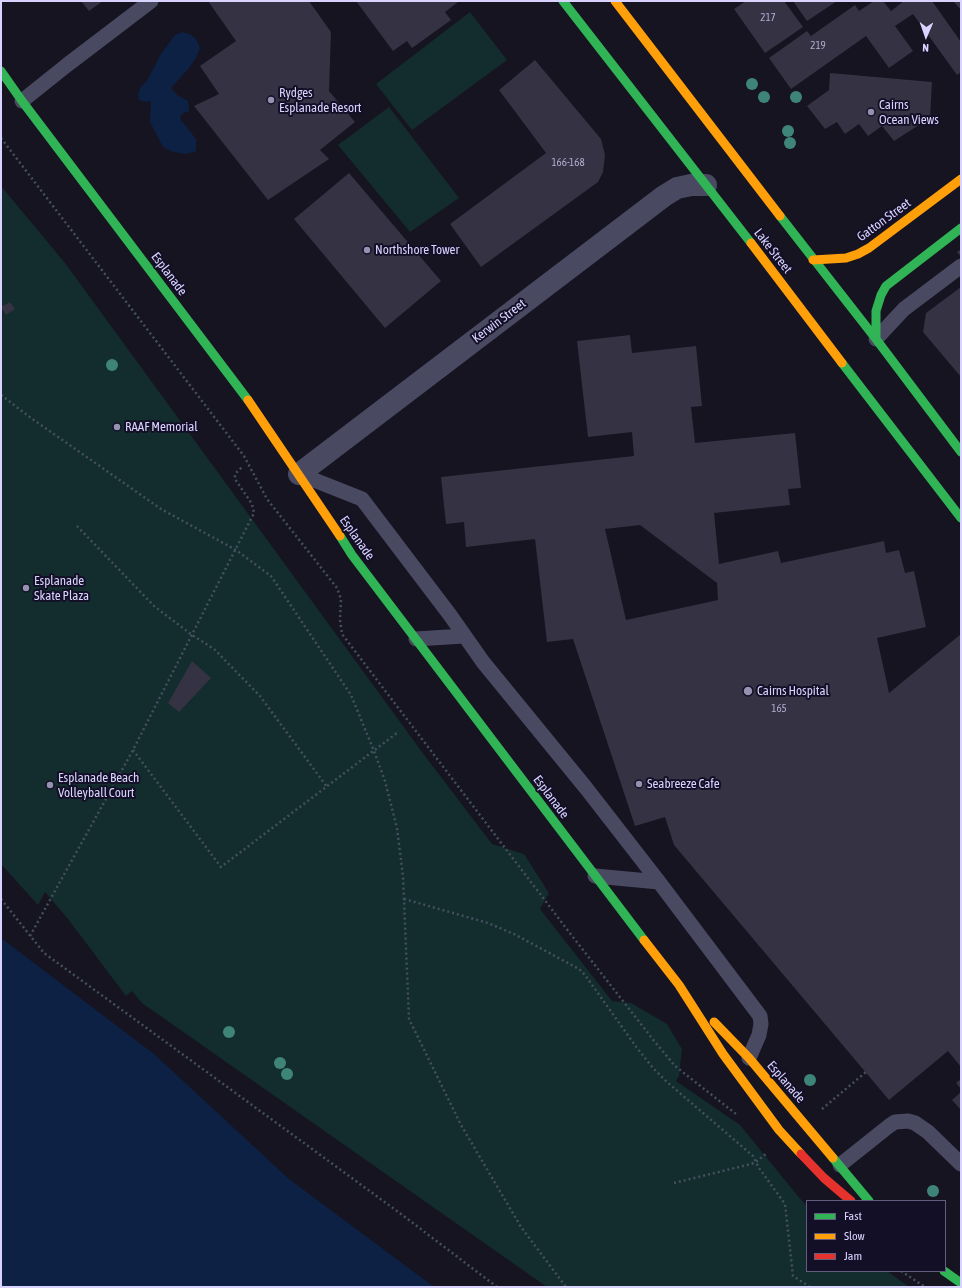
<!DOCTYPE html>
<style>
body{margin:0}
#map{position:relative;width:962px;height:1288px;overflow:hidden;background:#161421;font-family:"Asap Condensed",sans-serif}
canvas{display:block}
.frame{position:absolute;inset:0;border:2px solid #d9d4ff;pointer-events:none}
.legend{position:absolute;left:806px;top:1200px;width:140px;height:72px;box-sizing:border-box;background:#130f26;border:1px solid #625e7d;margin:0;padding:5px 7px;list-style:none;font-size:12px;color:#d9d4ff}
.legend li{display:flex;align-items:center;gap:8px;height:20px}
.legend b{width:20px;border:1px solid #625e7d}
.north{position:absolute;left:906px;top:16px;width:40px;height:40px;-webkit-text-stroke:3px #130f26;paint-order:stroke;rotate:182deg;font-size:11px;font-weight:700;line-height:16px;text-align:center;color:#d9d4ff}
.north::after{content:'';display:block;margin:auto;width:14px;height:18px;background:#d9d4ff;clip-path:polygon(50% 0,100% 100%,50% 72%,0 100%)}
</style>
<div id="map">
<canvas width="962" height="1288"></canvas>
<div class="frame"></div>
<ul class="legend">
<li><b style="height:5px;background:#30b455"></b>Fast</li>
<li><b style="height:5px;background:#ff9f0a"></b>Slow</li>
<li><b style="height:5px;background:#e5322d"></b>Jam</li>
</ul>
<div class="north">N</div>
</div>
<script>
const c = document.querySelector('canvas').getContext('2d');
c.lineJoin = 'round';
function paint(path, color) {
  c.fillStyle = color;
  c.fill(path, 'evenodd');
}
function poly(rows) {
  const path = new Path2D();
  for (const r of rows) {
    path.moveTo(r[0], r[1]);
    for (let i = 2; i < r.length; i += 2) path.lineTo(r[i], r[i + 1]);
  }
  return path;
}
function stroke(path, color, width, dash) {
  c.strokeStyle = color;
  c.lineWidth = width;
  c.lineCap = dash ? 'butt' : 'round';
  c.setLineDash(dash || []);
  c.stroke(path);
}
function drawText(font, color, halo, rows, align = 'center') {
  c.font = font + ' "Asap Condensed",sans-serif';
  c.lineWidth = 4;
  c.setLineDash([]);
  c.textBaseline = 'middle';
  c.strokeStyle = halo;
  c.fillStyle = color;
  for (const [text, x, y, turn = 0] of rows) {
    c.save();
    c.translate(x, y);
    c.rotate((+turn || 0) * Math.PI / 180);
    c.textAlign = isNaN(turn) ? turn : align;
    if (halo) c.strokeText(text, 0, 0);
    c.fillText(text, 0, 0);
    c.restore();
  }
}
const green = poly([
 [470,12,507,60,412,130,376,84],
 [389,107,459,198,410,232,338,145],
 [1,186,65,263,422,752,492,844,524,854,549,893,540,909,569,946,612,1001,631,1003,667,1024,682,1049,679,1076,676,1081,740,1125,797,1195,807,1206,807,1271,887,1271,909,1287,547,1287,142,1003,132,991,126,996,68,919,45,892,38,905,1,864]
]);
const water = poly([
 [182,32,190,34,196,39,200,48,196,58,189,68,171,88,177,95,188,101,189,112,185,112,180,116,181,120,196,139,196,151,187,154,173,152,163,147,150,122,151,101,145,102,139,100,138,95,140,88,148,79,161,54,175,35],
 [1,938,154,1054,289,1179,434,1287,1,1287]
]);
const building = poly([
 [81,1,103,1,89,11],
 [208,1,309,1,331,32,329,91,355,122,320,150,329,159,268,200,194,106,219,94,200,66,236,41],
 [356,1,458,1,458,2,445,12,451,20,412,48,407,41,393,51],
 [746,1,784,1,803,27,765,53,734,9],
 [793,1,837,1,807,21],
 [874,1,883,1,891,11,904,1,932,1,961,42,961,72,957,75,913,14,895,26,913,51,889,68,866,36,791,89,769,58,807,31,811,36,855,5,859,11],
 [953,1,961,1,961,10],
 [535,60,601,139,605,155,603,172,598,182,481,267,450,224,546,153,499,90],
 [830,73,932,82,930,118,894,141,882,126,868,136,859,124,845,134,837,122,825,129,807,106,829,90],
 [349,173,441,281,385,328,294,219],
 [961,249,961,257,957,252],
 [961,287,961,377,923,332,926,313],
 [10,302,15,309,6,315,1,307],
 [630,335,632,353,696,346,702,406,691,407,695,443,795,433,801,488,788,489,790,505,714,513,719,564,778,551,781,563,884,541,886,553,899,550,905,573,914,571,926,627,877,638,889,693,961,634,961,1067,948,1051,889,1100,674,845,665,817,635,826,573,639,547,642,535,539,466,547,464,522,446,524,441,477,634,456,632,432,588,437,577,341],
 [640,525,717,583,718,600,626,620,605,529],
 [192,661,211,678,179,712,168,703],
 [961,1079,961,1089,956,1083],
 [961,1092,961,1110,952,1100]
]);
const path = poly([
 [1,138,244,456,267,499,337,588,341,599,340,620,342,634,569,932,655,1042,675,1066,736,1114],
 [1,395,31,418,161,509,236,550,271,576,351,695,374,751,385,781,397,828,403,876,409,1019,461,1125,521,1227,566,1287],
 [77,526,154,606,192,635,214,649,260,696,327,787],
 [133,750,221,867,397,733],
 [1,899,44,953,401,1214,497,1287],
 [404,899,488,923,514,934,579,969,585,975,637,1048,653,1068,667,1082,753,1156,759,1168,785,1204,793,1276,810,1287],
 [30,936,133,750,251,519,254,513,252,504,235,479,235,474,242,467],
 [822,1109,866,1072],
 [674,1183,751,1164,756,1162,767,1153],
 [901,1271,925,1287]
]);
const lane = poly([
 [22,101,67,65,151,1],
 [876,339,904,309,961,266],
 [299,474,362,499,450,615,483,662,586,788,659,882,760,1016,761,1024,759,1035,749,1058],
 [416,639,464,636],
 [595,876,659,882],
 [840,1165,889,1126,895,1122,908,1121,915,1123,928,1132,961,1164]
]);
const street = poly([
 [299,474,664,196,677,188,691,185,706,185]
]);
const fast = poly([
 [563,1,751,243],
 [1,71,22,101,248,400],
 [780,216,876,339,961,452],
 [876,339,876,311,881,295,886,286,961,228],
 [842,363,961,518],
 [340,536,352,555,644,940],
 [833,1158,869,1201],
 [944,1271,961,1283]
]);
const slow = poly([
 [615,1,780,216],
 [751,243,842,363],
 [813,260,846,258,858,254,869,248,961,179],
 [248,400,340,536],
 [644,940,679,985,723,1054,779,1130,801,1154],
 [714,1022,749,1058,833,1158]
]);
const jam = poly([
 [801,1154,824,1178,851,1201]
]);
const trees = [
 [752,84],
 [764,97],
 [796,97],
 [788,131],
 [790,143],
 [112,365],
 [229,1032],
 [280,1063],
 [287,1074],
 [810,1080],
 [933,1191]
];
const markers = [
 [271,100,4,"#9591b1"],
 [871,112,4,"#9591b1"],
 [367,250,4,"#9591b1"],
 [117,427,4,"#9591b1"],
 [26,588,4,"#9591b1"],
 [748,691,5,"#9591b1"],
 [639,784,4,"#9591b1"],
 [50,785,4,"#9591b1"]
];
const numberNames = [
 ["217",768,18],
 ["219",818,46],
 ["166-168",568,163],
 ["165",779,709]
];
const poiNames = [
 ["Rydges",279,93],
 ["Esplanade Resort",279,108],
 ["Cairns",879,105],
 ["Ocean Views",879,120],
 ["Northshore Tower",375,250],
 ["RAAF Memorial",125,427],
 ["Esplanade",34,581],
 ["Skate Plaza",34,596],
 ["Cairns Hospital",757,691],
 ["Esplanade Beach",58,778],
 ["Volleyball Court",58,793],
 ["Seabreeze Cafe",647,784]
];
const streetNames = [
 ["Gatton Street",884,220,-36],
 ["Lake Street",773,251,52],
 ["Esplanade",169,274,53],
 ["Kerwin Street",499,321,-37],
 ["Esplanade",357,538,55],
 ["Esplanade",551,797,53],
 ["Esplanade",786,1082,49]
];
paint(green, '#132c2d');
paint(water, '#0d2144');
paint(building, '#343243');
stroke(path, '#44505f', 2.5, [2, 3]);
stroke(lane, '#4a4962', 15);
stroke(street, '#4a4962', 22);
stroke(fast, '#30b455', 9);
stroke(slow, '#ff9f0a', 9);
stroke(jam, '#e5322d', 9);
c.fillStyle = '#3e8478';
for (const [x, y] of trees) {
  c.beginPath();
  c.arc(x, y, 6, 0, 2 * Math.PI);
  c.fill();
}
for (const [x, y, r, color] of markers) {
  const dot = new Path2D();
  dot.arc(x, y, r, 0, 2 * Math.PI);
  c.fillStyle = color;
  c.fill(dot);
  stroke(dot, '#130f26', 1.5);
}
drawText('11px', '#b0acd0', null, numberNames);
drawText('13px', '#d9d4ff', '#130f26', poiNames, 'left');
drawText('13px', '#d9d4ff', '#130f26', streetNames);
</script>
